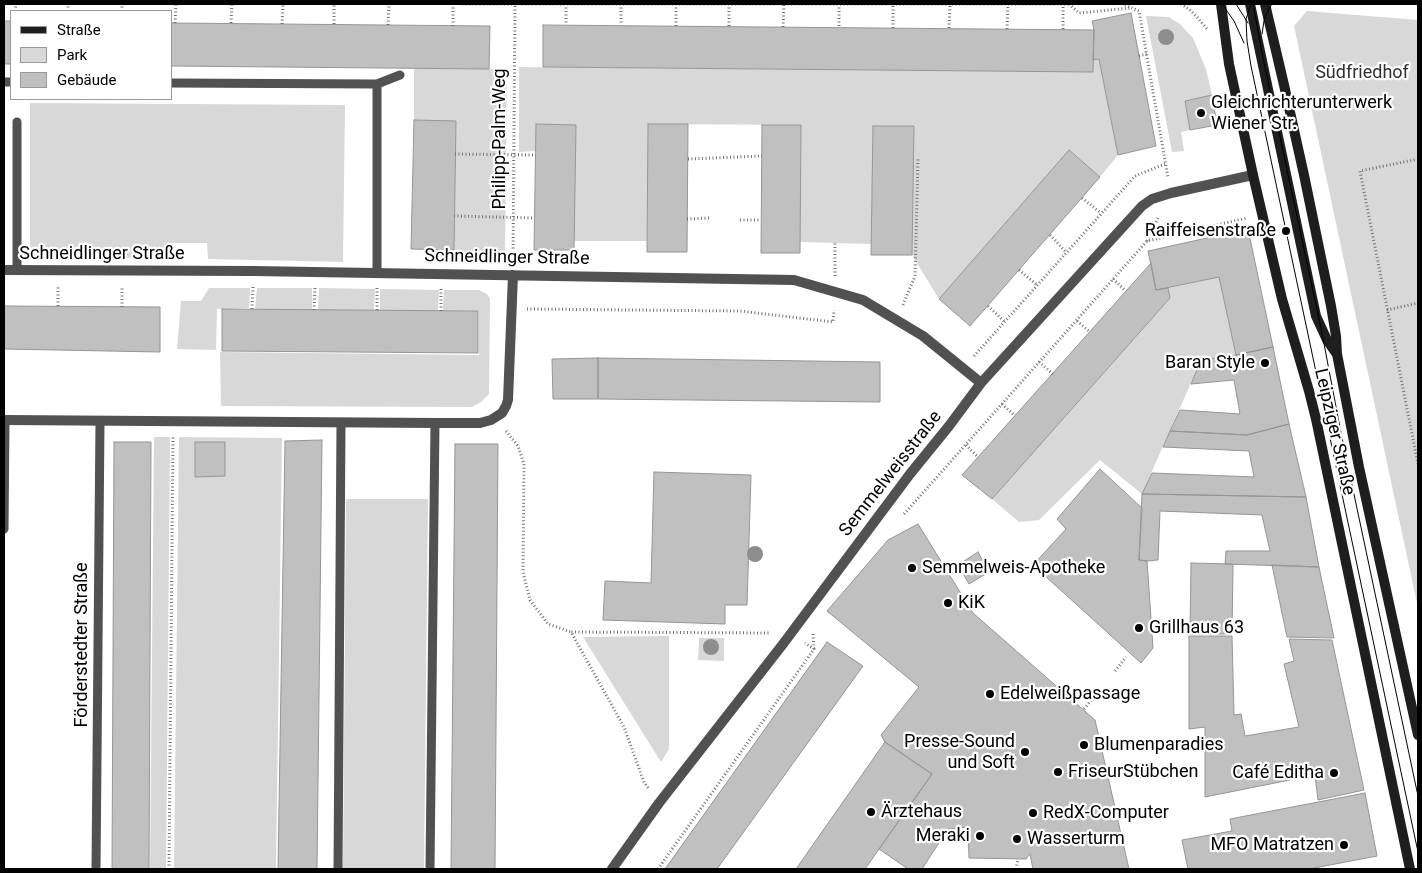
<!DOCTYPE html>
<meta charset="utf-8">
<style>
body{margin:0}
#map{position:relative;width:1422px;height:873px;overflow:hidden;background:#fff;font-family:Roboto,sans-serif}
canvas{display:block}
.frame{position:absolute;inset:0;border:5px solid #000;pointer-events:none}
.legend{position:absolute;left:10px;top:10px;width:162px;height:90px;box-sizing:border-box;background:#fff;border:1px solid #999;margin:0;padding:6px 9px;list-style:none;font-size:15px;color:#000}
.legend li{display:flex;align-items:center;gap:10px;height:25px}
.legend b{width:25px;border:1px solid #999}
</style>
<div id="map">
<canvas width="1422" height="873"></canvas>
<div class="frame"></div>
<ul class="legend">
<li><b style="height:6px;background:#1e1e1e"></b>Straße</li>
<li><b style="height:14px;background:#d8d8d8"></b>Park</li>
<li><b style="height:14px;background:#c0c0c0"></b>Gebäude</li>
</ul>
</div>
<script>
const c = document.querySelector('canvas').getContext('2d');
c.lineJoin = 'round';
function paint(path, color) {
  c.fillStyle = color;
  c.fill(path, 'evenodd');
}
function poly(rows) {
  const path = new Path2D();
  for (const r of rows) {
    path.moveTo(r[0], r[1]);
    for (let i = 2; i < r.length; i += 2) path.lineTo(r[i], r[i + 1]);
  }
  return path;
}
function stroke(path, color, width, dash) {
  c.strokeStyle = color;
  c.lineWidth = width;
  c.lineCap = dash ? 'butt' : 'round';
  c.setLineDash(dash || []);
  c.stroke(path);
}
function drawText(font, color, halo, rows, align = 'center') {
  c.font = font + ' Roboto,sans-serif';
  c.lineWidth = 4.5;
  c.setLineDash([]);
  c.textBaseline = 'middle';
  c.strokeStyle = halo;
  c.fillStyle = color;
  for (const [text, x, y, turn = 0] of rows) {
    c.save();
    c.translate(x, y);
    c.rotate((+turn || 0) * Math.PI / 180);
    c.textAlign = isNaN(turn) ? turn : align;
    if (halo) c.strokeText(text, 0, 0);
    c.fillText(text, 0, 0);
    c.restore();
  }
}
const green = poly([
 [1307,11,1418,20,1418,608,1294,26],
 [1146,16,1169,17,1180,24,1193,38,1206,69,1212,95,1185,101,1190,130,1181,132,1184,151,1172,152],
 [1099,59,1118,155,1100,177,1069,150,939,299,912,255,914,126,873,126,871,244,800,242,801,125,648,124,647,241,574,241,576,125,536,124,536,151,519,152,519,67,1093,72,1093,60],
 [414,68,507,69,505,257,484,257,454,250,456,121,414,120],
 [30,103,345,105,343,262,208,259,207,243,168,243,168,258,30,258],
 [1219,277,1236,355,1201,360,1142,494,1100,460,1039,520,1019,522,992,499,1170,298,1168,288],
 [209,288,250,288,249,308,217,309,216,350,177,349,181,301,201,301],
 [257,288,312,288,312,310,255,309],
 [319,288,375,289,374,310,318,310],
 [380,289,439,290,438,311,380,310],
 [444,290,479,290,487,294,490,299,489,394,481,402,472,407,221,406,220,352,479,355,479,311,443,310],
 [154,437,170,437,166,869,150,869],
 [179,437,282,438,276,869,174,869],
 [346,499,428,499,424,869,343,869],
 [669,636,669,749,661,762,583,637],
 [699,638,724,638,724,661,698,660]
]);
const building = poly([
 [1131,13,1156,146,1118,155,1099,59,1093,60,1094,30,1092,21,1131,13],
 [4,21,11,21,11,64,4,64,4,21],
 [171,23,490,26,489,69,171,66,171,23],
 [543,25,1094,30,1093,72,543,67,543,25],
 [1212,95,1217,125,1190,130,1185,101,1212,95],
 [414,120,456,121,454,250,411,249,414,120],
 [536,124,576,125,574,250,534,250,536,124],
 [648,124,688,124,687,252,647,252,648,124],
 [762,125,801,125,800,253,761,253,762,125],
 [873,126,914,126,912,255,871,255,873,126],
 [1069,150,1100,177,970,326,939,299,1069,150],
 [1248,229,1273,347,1236,355,1219,277,1156,290,1148,251,1248,229],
 [1151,263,1156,290,1168,288,1170,298,992,499,962,475,1151,263],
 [4,306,160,307,160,352,4,349,4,306],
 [222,309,478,311,478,353,222,351,222,309],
 [1273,347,1289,424,1247,435,1170,431,1180,410,1240,414,1234,380,1191,384,1201,360,1236,355,1273,347],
 [598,358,880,362,880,402,598,399,598,358],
 [598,358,598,399,553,399,552,359,598,358],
 [1289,424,1306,497,1142,494,1152,473,1254,477,1249,451,1163,447,1170,431,1247,435,1289,424],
 [322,440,317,869,278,869,285,441,322,440],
 [114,442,151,442,149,869,112,869,114,442],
 [195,442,225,442,225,476,195,477,195,442],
 [455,444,498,444,495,869,451,869,455,444],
 [1100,469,1142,508,1139,560,1147,561,1153,648,1141,663,1033,565,1066,529,1057,519,1100,469],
 [654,472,751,475,747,605,725,605,725,624,603,620,605,581,651,583,654,472],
 [1142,494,1306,497,1319,567,1225,564,1226,551,1270,551,1262,515,1160,511,1158,560,1147,561,1139,560,1142,494],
 [918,524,973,613,1095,720,1129,869,1033,869,1030,854,1026,859,969,858,968,827,948,829,922,869,908,869,879,849,932,774,885,742,881,735,919,687,827,611,888,540,918,524],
 [978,552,989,572,969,584,958,565,978,552],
 [1191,563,1233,564,1232,634,1190,634,1191,563],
 [1272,565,1319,567,1334,638,1287,637,1272,565],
 [1189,636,1232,636,1234,715,1241,714,1245,736,1299,727,1284,664,1294,661,1289,639,1332,640,1364,790,1318,800,1315,775,1205,797,1205,727,1189,729,1189,636],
 [827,642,863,666,717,869,665,869,827,642],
 [885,742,932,774,865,869,796,869,885,742],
 [1365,793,1377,856,1309,869,1188,869,1182,840,1232,831,1230,819,1365,793]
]);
const path = poly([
 [462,4,1070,4],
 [566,4,566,25],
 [621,4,621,25],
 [839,4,839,27],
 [1069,4,1079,13,1130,8],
 [1181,4,1189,9,1197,17,1207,29],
 [1125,5,1139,11,1168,178],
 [15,11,16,4],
 [68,11,68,4],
 [122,11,122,4],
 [175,23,176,4],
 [231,23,232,4],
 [282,24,283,4],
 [334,24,334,4],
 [388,25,389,4],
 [453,26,453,4],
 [676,26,676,4],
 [729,26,729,4],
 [783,27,784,4],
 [893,28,893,4],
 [949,28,950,4],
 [1007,29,1008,4],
 [1063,29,1063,4],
 [1139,56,1147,54],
 [455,154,535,155],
 [688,159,762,156],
 [1418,159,1360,171,1418,464],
 [1082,198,1101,213],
 [454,216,534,218],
 [687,219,709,218],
 [740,220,761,220],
 [1050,235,1066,252],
 [1147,241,1159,216],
 [513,259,515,4],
 [1019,270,1037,285],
 [835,276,835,242],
 [1113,279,1126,291],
 [377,288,377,310],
 [903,305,915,276,918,158],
 [58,306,58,287],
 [988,306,1004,321],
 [122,307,122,288],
 [252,309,253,287],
 [527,309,740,311,833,322,834,310],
 [314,310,315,288],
 [1387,310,1418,303],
 [441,311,441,289],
 [1077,321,1090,332],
 [974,356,1135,176,1165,164],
 [1039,362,1053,374],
 [1002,404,1015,416],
 [506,431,518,446,524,464,523,572,530,600,548,624,571,632],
 [966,445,978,457],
 [904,514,1147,241,1247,218],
 [813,634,814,649],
 [1115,671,1126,657],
 [1084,709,1098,692],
 [648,788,644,782,624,727,571,632,770,633],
 [169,869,173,437],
 [658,869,814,649,805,643],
 [1016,869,1018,859]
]);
const service = poly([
 [4,82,11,82],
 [171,83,377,84,400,75],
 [17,122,17,269],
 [377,273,377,84],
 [4,529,5,420],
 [96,869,100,421],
 [338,869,341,423],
 [430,869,435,423]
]);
const minor = poly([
 [4,270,253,271,794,280,863,300,923,336,981,383],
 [5,420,435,423,480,423,491,420,502,413,506,406,508,400,513,275],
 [612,869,659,803,783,644,910,474,949,426,981,383,1142,206,1152,199,1171,193,1253,175]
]);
const secondary = poly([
 [1221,4,1229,64,1253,175,1282,299,1309,391,1316,419,1410,869],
 [1250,4,1316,316,1327,340,1336,353],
 [1265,4,1284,85,1304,175,1331,306,1336,336,1337,354,1359,467,1418,735]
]);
const tram = poly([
 [1222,4,1234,21,1244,43],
 [1236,4,1248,23],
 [1251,4,1246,19,1247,41,1251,66,1418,852],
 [1253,4,1263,58,1321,328,1341,433,1418,796],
 [1262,34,1264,21,1267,12,1272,4]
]);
const trees = [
 [1166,37],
 [755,554],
 [711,647]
];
const markers = [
 [1201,113,5,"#000"],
 [1286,231,5,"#000"],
 [1265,363,5,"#000"],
 [912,568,5,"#000"],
 [948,603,5,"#000"],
 [1139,628,5,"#000"],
 [990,694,5,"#000"],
 [1084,745,5,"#000"],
 [1025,752,5,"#000"],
 [1058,772,5,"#000"],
 [1334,773,5,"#000"],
 [871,812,5,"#000"],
 [1033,813,5,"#000"],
 [980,836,5,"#000"],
 [1017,839,5,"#000"],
 [1344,845,5,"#000"]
];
const parkNames = [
 ["Südfriedhof",1362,73]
];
const poiNames = [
 ["Gleichrichterunterwerk",1211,103],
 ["Wiener Str.",1211,124],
 ["Raiffeisenstraße",1276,231,"right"],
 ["Baran Style",1255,363,"right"],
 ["Semmelweis-Apotheke",922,568],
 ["KiK",958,603],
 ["Grillhaus 63",1149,628],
 ["Edelweißpassage",1000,694],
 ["Presse-Sound",1015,742,"right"],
 ["und Soft",1015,763,"right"],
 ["Blumenparadies",1094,745],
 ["FriseurStübchen",1068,772],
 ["Café Editha",1324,773,"right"],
 ["Ärztehaus",881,812],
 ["RedX-Computer",1043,813],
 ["Meraki",970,836,"right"],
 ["Wasserturm",1027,839],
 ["MFO Matratzen",1334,845,"right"]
];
const streetNames = [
 ["Philipp-Palm-Weg",500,139,-90],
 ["Schneidlinger Straße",102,254],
 ["Schneidlinger Straße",507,258,1],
 ["Leipziger Straße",1334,432,77],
 ["Semmelweisstraße",891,474,-52],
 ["Förderstedter Straße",82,645,-90]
];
paint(green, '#d8d8d8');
paint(building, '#c0c0c0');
stroke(building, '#959595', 1);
stroke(path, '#737373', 3, [1, 2.5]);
stroke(service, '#515151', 9);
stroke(minor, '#515151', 10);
stroke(secondary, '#1e1e1e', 10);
stroke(tram, '#000', 1);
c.fillStyle = '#8d8d8d';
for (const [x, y] of trees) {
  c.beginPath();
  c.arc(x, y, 8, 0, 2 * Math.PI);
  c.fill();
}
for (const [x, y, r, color] of markers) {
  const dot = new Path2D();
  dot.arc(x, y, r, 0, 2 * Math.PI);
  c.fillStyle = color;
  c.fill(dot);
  stroke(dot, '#fff', 2);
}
drawText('18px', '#2f2f2f', '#fff', parkNames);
drawText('18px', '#000', '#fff', poiNames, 'left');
drawText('18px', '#000', '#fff', streetNames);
</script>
